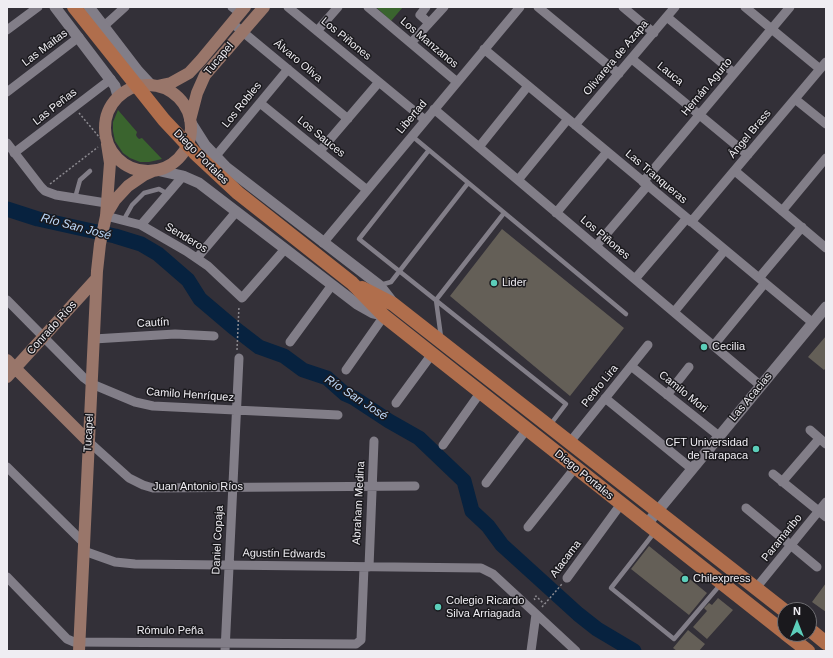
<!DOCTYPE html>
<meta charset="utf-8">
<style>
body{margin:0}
#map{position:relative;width:833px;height:658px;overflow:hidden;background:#333038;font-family:Arial,sans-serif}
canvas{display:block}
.frame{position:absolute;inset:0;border:8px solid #efedf2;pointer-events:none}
.north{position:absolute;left:777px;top:602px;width:40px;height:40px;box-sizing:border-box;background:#1a191d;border:1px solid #6f6e72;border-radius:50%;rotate:0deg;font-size:11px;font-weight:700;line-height:16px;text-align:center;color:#efedf2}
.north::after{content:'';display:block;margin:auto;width:14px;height:18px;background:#5cceba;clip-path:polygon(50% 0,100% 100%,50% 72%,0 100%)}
</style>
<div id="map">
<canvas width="833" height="658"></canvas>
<div class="frame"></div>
<div class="north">N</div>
</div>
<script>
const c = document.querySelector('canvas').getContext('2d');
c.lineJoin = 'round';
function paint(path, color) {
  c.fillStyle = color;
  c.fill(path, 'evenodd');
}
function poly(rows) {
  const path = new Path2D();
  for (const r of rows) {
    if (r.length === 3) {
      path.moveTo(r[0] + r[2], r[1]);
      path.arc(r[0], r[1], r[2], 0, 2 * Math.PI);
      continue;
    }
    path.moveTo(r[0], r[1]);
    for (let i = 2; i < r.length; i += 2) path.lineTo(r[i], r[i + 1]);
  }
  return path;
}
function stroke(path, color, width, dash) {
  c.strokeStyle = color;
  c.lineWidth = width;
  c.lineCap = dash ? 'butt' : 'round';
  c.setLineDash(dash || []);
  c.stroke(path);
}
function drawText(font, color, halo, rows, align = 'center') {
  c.font = font + ' Arial,sans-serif';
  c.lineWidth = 3;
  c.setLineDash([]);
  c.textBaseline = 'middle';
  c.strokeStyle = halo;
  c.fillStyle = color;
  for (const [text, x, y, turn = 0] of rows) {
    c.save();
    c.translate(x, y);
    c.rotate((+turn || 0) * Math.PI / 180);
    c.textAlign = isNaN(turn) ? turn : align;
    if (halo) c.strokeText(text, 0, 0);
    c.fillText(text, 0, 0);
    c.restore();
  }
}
const green = poly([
 [378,7,403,7,391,21,377,8],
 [118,110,137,132,136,135,137,137,139,139,142,138,162,159,149,162,140,162,130,158,123,153,115,141,113,131,113,122]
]);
const river = poly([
 [7,209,38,219,115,236,141,244,158,254,188,280,200,299,233,327,259,347,284,356,303,370,327,378,345,394,354,398,389,421,419,438,464,481,472,511,488,526,502,545,578,614,597,629,634,651]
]);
const building = poly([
 [502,229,624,328,570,396,450,296],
 [826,336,826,368,824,370,808,357],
 [649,546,707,593,689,615,631,569],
 [826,583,826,612,812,602],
 [718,598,733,610,707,639,693,627,707,611,704,608,709,603,712,605],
 [688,630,705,644,699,651,677,651,673,648]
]);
const path = poly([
 [79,113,100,138],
 [50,184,98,147],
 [237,350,239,306],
 [535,600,534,598,536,596,544,604],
 [542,607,562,584]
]);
const service = poly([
 [412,136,626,314],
 [429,150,359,239,566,404,550,425],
 [75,198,80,180,90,171],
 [123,221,132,205,144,193,159,189,168,194],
 [380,285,391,282,468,183],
 [441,337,436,300,504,213],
 [654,533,611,588,674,639,720,585]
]);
const minor = poly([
 [232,7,240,13],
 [288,7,425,120],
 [368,7,457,82],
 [426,7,420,15,429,23],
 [538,7,619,74],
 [623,7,654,33],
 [745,7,820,69],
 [667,17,734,73],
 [232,23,348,119],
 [104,26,125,7],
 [7,30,38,7],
 [317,31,338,7],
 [411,43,444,7],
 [484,49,813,323],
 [632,59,748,155],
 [7,92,79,37],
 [795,99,826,124],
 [260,103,367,190],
 [434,109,761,386],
 [575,125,675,7],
 [7,143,41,187,45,191,56,195,106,203],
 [479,147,528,86],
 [320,151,379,82],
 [14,153,111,79],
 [215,157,288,69],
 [735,171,826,248],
 [518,180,568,119],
 [643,182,790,7],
 [782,211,826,158],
 [556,213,607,152],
 [106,216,141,225,186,251,208,266,242,298,285,249],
 [691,222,826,62],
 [141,225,183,176],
 [323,243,520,7],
 [596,246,648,185],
 [197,258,236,212],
 [759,278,802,227],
 [635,279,687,218],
 [7,300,84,378,92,384,135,402,153,406,338,415],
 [674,312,725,250],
 [94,339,175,334,214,336],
 [290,342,332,285],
 [714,345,765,283],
 [631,366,719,436],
 [346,370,384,316],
 [667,395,689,367],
 [605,398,692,469],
 [396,403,432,354],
 [810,430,826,444],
 [89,442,129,478,143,485,153,488,415,486],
 [570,442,648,345],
 [443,445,480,393],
 [7,467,84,543],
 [773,474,826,517],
 [782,482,819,439],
 [486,483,527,429],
 [746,508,817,567],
 [528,527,575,468],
 [84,551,115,562,135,564,481,568,493,574,576,651],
 [369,567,374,441],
 [7,577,67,639,74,642,356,644,361,640,364,567],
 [567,578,621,504],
 [756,588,826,502],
 [225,651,239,358],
 [531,651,536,614]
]);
const tertiary = poly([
 [55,7,115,86,118,96],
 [89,7,138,71,151,85],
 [191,123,205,145,226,167,379,285,393,303],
 [156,170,183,176,199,183,357,304,373,313,382,315],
 [646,525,826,307]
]);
const secondary = poly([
 [148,128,43],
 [157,86,171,83,189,73,201,60,245,7],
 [190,120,197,93,205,75,264,7],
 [106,215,115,200,128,186,144,175,153,171],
 [7,360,89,442],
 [7,377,96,279],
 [79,651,97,271,100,244,106,216,110,163,107,144]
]);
const primary = poly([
 [74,7,164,120,195,153,238,193,352,283,384,316,785,633],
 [362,288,393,304,785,611],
 [809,629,826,643],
 [786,634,808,651]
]);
const markers = [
 [494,283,4,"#5cceba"],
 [704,347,4,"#5cceba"],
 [756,449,4,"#5cceba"],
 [685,579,4,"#5cceba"],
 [438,607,4,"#5cceba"]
];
const streetNames = [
 ["Los Piñones",346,39,39],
 ["Los Manzanos",429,43,40],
 ["Las Maitas",45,48,-37],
 ["Olivarera de Azapa",616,58,-50],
 ["Tucapel",219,59,-50],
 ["Álvaro Oliva",298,61,40],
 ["Lauca",670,74,39],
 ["Hernán Agurto",707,87,-50],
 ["Los Robles",242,105,-51],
 ["Las Peñas",55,107,-38],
 ["Libertad",412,117,-50],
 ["Ángel Brass",750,134,-50],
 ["Los Sauces",321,137,39],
 ["Diego Portales",201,157,45],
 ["Las Tranqueras",656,177,40],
 ["Senderos",186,238,31],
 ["Los Piñones",605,238,40],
 ["Cautín",153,323,-3],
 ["Conrado Ríos",52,328,-48],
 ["Pedro Lira",600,386,-51],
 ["Camilo Mori",683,392,39],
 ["Camilo Henríquez",190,395,4],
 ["Las Acacias",751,397,-50],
 ["Tucapel",89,433,-87],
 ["Diego Portales",584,475,39],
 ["Juan Antonio Ríos",198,487],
 ["Abraham Medina",359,503,-87],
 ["Paramaribo",782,538,-51],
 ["Daniel Copaja",218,540,-87],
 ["Agustín Edwards",284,554,1],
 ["Atacama",566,559,-53],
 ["Rómulo Peña",170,631]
];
const poiNames = [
 ["Lider",502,283],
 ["Cecilia",712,347],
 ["CFT Universidad",748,443,"right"],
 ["de Tarapaca",748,456,"right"],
 ["Chilexpress",693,579],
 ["Colegio Ricardo",446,601],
 ["Silva Arriagada",446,614]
];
const waterNames = [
 ["Río San José",76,227,15],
 ["Río San José",356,398,33]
];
paint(green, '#3a642e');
stroke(river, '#07223f', 15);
paint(building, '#645f57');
stroke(path, '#8c8a90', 1.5, [2, 2]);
stroke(service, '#827e88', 4.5);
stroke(minor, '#827e88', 9);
stroke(tertiary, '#827e88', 11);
stroke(secondary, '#99766a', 12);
stroke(primary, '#b06e4c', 14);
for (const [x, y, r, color] of markers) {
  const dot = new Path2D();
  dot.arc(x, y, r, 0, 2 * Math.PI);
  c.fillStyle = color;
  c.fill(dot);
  stroke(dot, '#1a191d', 1.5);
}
drawText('11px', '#efedf2', '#1a191d', streetNames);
drawText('11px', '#efedf2', '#1a191d', poiNames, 'left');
drawText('italic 12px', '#bdd9fa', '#1a191d', waterNames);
</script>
